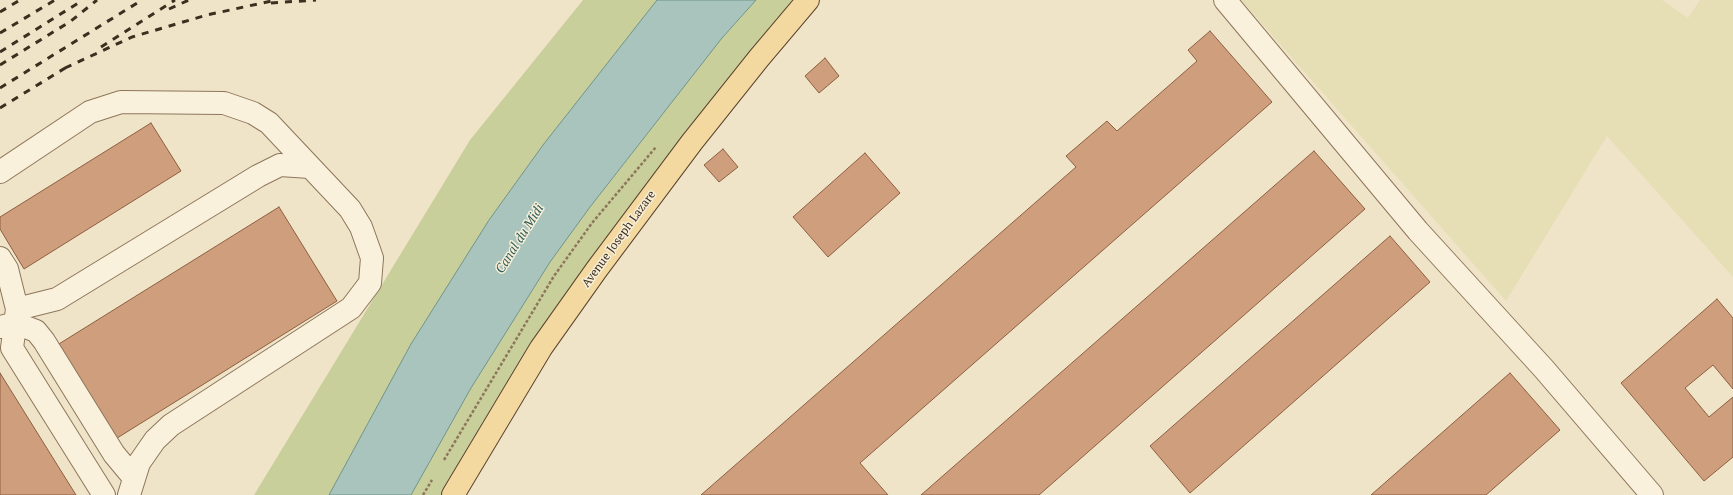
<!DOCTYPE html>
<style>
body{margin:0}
canvas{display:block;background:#f0e4c8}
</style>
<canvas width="1733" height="495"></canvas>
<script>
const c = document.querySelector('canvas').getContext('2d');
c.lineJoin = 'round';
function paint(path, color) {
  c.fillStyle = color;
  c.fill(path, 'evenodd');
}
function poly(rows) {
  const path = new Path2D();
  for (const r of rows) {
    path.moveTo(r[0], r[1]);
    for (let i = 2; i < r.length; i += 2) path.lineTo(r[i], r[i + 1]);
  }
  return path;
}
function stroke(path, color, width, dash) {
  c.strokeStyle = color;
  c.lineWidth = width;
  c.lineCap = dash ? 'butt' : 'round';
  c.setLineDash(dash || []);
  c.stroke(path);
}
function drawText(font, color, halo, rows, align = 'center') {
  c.font = font + ' "PT Serif",serif';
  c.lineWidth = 3;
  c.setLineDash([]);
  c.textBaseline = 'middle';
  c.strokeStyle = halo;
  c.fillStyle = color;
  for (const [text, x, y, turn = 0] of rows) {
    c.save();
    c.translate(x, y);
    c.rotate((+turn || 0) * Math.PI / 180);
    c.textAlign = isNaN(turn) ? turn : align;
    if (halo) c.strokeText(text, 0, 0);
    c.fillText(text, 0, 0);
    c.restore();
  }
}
const farmland = poly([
 [1241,0,1662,0,1688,18,1700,0,1733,0,1733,277,1607,136,1506,301]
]);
const green = poly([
 [583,0,657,0,543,145,489,220,411,344,329,495,254,495,470,140],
 [756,0,808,0,692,142,453,495,411,495,471,388,550,262,590,207,722,38]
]);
const water = poly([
 [657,0,756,0,722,38,590,207,550,262,471,388,411,495,329,495,411,344,489,220,543,145,657,0]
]);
const building = poly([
 [1210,31,1272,102,860,463,888,495,701,495,1076,167,1066,156,1107,121,1117,131,1197,61,1188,50,1210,31],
 [825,58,839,76,819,93,805,76,825,58],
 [151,123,181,171,24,269,0,229,0,217,151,123],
 [723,149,738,167,719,182,704,165,723,149],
 [1314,151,1365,209,1039,495,921,495,1314,151],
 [865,153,900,193,828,257,793,217,865,153],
 [279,207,337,301,114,440,54,347,279,207],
 [1390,236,1430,282,1190,493,1150,446,1390,236],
 [1717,299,1733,318,1733,389,1713,365,1685,388,1709,417,1733,397,1733,457,1704,481,1621,383,1717,299],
 [0,373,76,495,0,495,0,373],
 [1510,373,1560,430,1486,495,1371,495,1510,373]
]);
const path = poly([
 [444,460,554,276,592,223,656,147],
 [423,495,432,480]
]);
const minor = poly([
 [1225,0,1418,231,1544,369,1652,495],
 [0,172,90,112,121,102,224,103,253,113,269,123,350,209,361,227,372,258,370,283,351,308,171,425,155,440,139,463,129,495],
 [0,258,7,269,17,309,12,348,104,495],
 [17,309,57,299,258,176,280,165,310,167],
 [1,327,15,323,36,331,44,341,114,454,134,478]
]);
const major = poly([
 [453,495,541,348,597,269,692,142,759,58,808,0]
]);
const rail = poly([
 [271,3,316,0],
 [169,9,189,0],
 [0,12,20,0],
 [0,33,55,0],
 [101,47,175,0],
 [0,52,83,0],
 [0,65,71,21,97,0],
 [65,68,132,37,207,15,276,0],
 [0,88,142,0],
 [0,108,70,65]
]);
const streetNames = [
 ["Avenue Joseph Lazare",619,239,-54]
];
const waterNames = [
 ["Canal du Midi",520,239,-58]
];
paint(farmland, '#e6deb5');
paint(green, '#c9cf9b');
paint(water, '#a9c4bc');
stroke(water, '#6f938a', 1);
paint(building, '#cf9f7d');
stroke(building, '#8d5f41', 1);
stroke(minor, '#8d765c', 24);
stroke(major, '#5b4430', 24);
stroke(path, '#8d765c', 2.5, [3, 2]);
stroke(minor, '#faf1dc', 22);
stroke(major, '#f3d9a0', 22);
stroke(rail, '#3d2e20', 3, [7, 7]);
drawText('12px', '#3d2e20', '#f7eed8', streetNames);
drawText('italic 13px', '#2f5d5a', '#f7eed8', waterNames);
</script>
